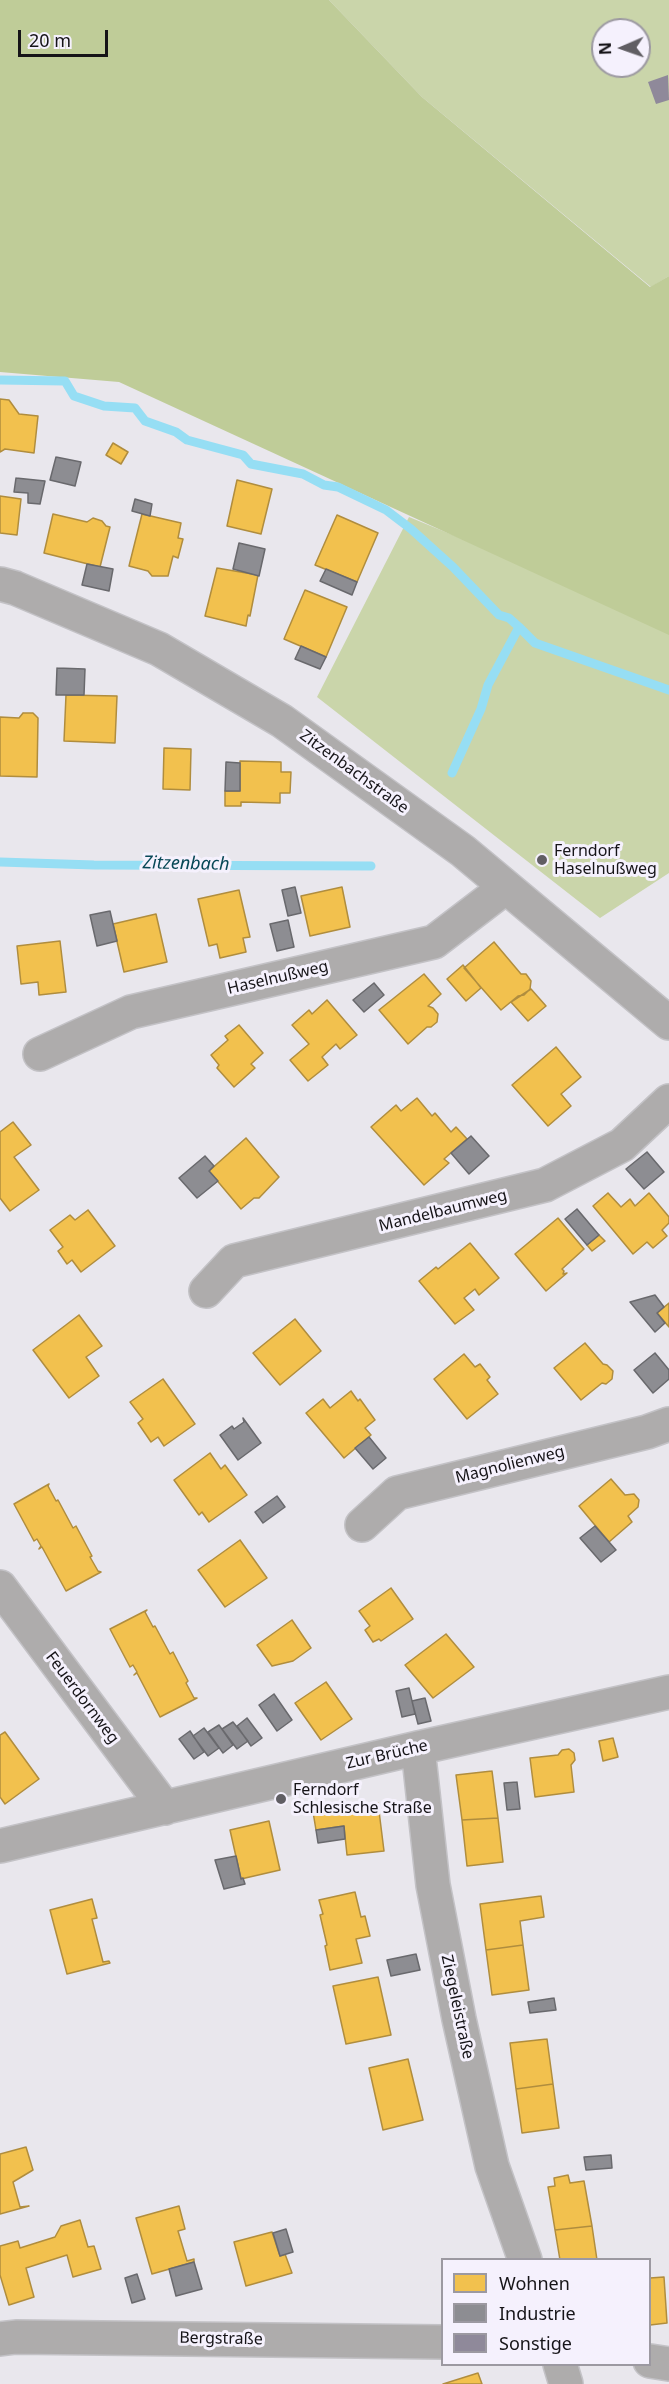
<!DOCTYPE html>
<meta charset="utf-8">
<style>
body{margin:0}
#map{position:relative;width:669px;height:2384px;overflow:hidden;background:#e9e7ed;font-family:"Noto Sans",sans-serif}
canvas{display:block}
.legend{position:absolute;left:441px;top:2258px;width:210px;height:108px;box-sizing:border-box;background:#f5f1fd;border:2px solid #9c99a1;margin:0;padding:8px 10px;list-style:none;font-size:18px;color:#161418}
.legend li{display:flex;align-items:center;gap:12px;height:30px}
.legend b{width:30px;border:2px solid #9c99a1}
.north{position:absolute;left:591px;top:18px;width:60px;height:60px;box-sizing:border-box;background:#f5f1fd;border:2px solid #9c99a1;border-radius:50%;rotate:268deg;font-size:16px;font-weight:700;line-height:24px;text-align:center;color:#161418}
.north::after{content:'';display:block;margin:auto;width:21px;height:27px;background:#605e63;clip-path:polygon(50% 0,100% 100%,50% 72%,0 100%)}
.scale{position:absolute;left:18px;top:30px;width:90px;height:27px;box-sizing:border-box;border:3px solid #161418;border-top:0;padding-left:8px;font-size:18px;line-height:21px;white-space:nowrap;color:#161418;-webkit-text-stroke:4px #f5f1fd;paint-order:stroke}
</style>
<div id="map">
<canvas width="669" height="2384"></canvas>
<ul class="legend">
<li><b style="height:16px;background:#f2c14e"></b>Wohnen</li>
<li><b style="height:16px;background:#8d8d92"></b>Industrie</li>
<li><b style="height:16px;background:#8f899a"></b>Sonstige</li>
</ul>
<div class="north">N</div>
<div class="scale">20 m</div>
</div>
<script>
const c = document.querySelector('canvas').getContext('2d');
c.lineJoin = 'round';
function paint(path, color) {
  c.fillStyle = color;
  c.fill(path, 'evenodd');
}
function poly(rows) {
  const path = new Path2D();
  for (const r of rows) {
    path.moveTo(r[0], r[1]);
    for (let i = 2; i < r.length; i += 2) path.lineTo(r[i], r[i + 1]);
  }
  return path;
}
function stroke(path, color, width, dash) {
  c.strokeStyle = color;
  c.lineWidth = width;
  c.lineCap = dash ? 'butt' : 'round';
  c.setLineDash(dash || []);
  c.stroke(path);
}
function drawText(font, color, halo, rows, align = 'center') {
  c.font = font + ' "Noto Sans",sans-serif';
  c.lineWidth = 6;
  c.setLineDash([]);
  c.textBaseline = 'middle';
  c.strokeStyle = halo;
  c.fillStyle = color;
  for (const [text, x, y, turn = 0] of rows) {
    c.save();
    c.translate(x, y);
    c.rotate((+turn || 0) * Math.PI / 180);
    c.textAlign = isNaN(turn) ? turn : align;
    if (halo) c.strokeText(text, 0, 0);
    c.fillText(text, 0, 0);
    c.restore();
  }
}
const green = poly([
 [329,0,669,0,669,276,651,287,422,97],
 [603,30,639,30,639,66,603,66],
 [409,517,669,624,669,873,600,918,317,697]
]);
const forest = poly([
 [0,0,329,0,422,97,650,287,669,276,669,635,119,382,0,372]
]);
const homes = poly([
 [0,399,9,400,19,414,38,416,34,453,5,449,0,452,0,399],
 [113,443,128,452,121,464,106,455,113,443],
 [237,480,272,489,261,534,227,526,237,480],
 [0,496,21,499,17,535,0,533,0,496],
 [53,514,87,522,93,518,102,521,106,526,110,527,100,567,44,553,53,514],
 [142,514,181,523,178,538,183,539,178,558,173,556,168,576,152,576,148,571,129,566,142,514],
 [337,515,378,533,357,582,315,565,337,515],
 [217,568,258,575,250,616,248,615,246,626,205,616,217,568],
 [305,590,347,607,326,657,284,639,305,590],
 [66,695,117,696,115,743,64,741,66,695],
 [23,713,33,713,38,718,37,777,0,776,0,717,19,718,23,713],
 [164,748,191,749,190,790,163,789,164,748],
 [240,761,281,762,281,772,291,772,290,793,280,793,280,803,241,802,241,806,225,806,225,791,240,791,240,761],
 [342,887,350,927,310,936,301,896,342,887],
 [239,890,250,937,243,938,246,952,220,958,217,944,209,946,198,899,239,890],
 [156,914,167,962,124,972,113,924,156,914],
 [60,941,66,992,39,995,38,982,21,984,17,946,60,941],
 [494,942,521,974,526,974,531,981,530,989,524,995,518,996,501,1010,464,968,494,942],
 [463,965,481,988,466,1001,447,979,463,965],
 [424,974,441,994,428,1006,433,1008,438,1014,437,1022,431,1027,427,1027,408,1044,379,1010,424,974],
 [531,989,546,1006,528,1021,511,1002,531,989],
 [327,1000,357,1035,340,1049,336,1044,322,1057,328,1065,308,1081,290,1060,309,1044,292,1025,309,1010,312,1014,327,1000],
 [239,1025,263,1053,251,1064,255,1068,234,1087,217,1068,219,1065,211,1055,228,1040,225,1036,239,1025],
 [556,1047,581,1077,561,1094,571,1106,548,1126,512,1085,556,1047],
 [417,1098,432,1116,435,1113,451,1132,456,1127,467,1139,444,1159,449,1163,424,1185,371,1127,396,1105,401,1111,417,1098],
 [13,1122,31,1145,14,1157,39,1190,10,1211,0,1198,0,1132,13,1122],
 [246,1138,279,1177,259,1198,254,1198,241,1209,209,1171,246,1138],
 [608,1193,621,1207,630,1199,635,1206,649,1193,669,1217,669,1223,662,1230,667,1236,653,1248,647,1242,633,1254,593,1206,608,1193],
 [88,1210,115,1246,81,1272,72,1260,67,1264,58,1251,63,1247,50,1230,70,1215,75,1220,88,1210],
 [558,1218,584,1249,562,1269,564,1271,563,1274,567,1273,546,1291,515,1254,558,1218],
 [599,1235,605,1241,592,1251,587,1245,599,1235],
 [470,1243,499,1278,479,1295,475,1289,464,1298,474,1310,455,1324,419,1281,436,1267,438,1269,470,1243],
 [669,1303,669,1327,657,1313,669,1303],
 [79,1315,102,1346,86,1357,99,1376,69,1398,33,1350,79,1315],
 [295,1319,321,1351,280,1385,253,1353,295,1319],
 [585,1343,603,1364,607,1365,613,1371,612,1379,606,1384,602,1383,581,1400,554,1368,585,1343],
 [464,1354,475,1367,480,1364,490,1377,487,1380,498,1394,467,1419,434,1379,464,1354],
 [163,1379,195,1424,164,1446,158,1437,151,1442,138,1423,143,1419,130,1402,163,1379],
 [351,1391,358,1401,360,1399,375,1420,365,1428,371,1435,344,1458,306,1413,323,1399,330,1408,351,1391],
 [210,1453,221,1469,225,1465,247,1495,209,1522,202,1512,199,1515,174,1480,210,1453],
 [611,1479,625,1495,634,1494,639,1500,638,1507,628,1516,632,1522,609,1542,579,1506,611,1479],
 [49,1484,48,1486,56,1501,58,1500,73,1528,76,1526,92,1556,90,1557,98,1571,101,1572,66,1591,42,1547,39,1549,41,1546,37,1539,34,1541,14,1504,49,1484],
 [240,1540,267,1578,225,1607,198,1570,240,1540],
 [391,1588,413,1619,381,1641,379,1639,373,1642,365,1630,370,1626,359,1611,391,1588],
 [147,1610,145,1612,153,1627,155,1626,170,1654,173,1652,188,1681,186,1683,194,1698,197,1698,160,1717,137,1673,134,1675,137,1672,133,1665,130,1667,110,1629,147,1610],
 [292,1620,311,1648,293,1661,272,1666,257,1645,292,1620],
 [446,1634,474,1667,433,1698,405,1665,446,1634],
 [326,1682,352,1719,321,1740,295,1703,326,1682],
 [5,1732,39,1779,5,1804,0,1797,0,1735,5,1732],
 [613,1738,618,1757,603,1761,599,1741,613,1738],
 [569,1749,574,1753,575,1760,571,1765,574,1792,535,1797,530,1758,558,1755,562,1750,569,1749],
 [492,1771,498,1818,462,1820,456,1775,492,1771],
 [378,1803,384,1851,347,1855,344,1826,316,1830,313,1812,378,1803],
 [498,1818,503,1862,467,1866,462,1820,498,1818],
 [269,1821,280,1870,241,1879,230,1830,269,1821],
 [355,1892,361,1917,365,1916,370,1936,356,1939,362,1963,330,1970,325,1946,327,1945,320,1915,323,1914,319,1900,355,1892],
 [541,1896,544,1917,520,1921,523,1945,486,1950,480,1904,541,1896],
 [92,1899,97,1918,92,1919,103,1962,109,1961,110,1963,67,1974,50,1910,92,1899],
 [523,1945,529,1990,492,1995,486,1950,523,1945],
 [378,1977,391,2035,346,2044,333,1986,378,1977],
 [547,2039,553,2084,516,2089,510,2043,547,2039],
 [408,2059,423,2120,383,2130,369,2068,408,2059],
 [553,2084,559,2128,522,2133,516,2089,553,2084],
 [26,2147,33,2170,13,2182,20,2207,29,2206,0,2214,0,2154,26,2147],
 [568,2175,570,2183,584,2181,592,2226,555,2230,548,2187,555,2186,554,2178,568,2175],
 [179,2206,185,2229,178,2231,187,2261,194,2259,194,2262,152,2274,136,2218,179,2206],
 [80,2220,88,2247,94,2246,101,2269,73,2277,67,2255,26,2268,34,2297,9,2305,0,2275,0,2246,18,2241,20,2248,55,2237,61,2226,80,2220],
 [592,2226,597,2260,560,2260,555,2230,592,2226],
 [272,2232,280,2256,285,2254,292,2273,246,2286,234,2242,272,2232],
 [664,2277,667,2323,650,2325,650,2278,664,2277],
 [478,2373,482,2384,443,2384,478,2373]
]);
const industry = poly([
 [56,457,81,462,75,486,50,480,56,457],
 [16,478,45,481,40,504,28,503,28,493,14,492,16,478],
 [135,499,152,504,150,516,132,511,135,499],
 [239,543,265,549,259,576,233,569,239,543],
 [87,564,113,569,109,591,82,585,87,564],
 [326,569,357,582,352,595,320,581,326,569],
 [301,646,326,657,320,669,295,659,301,646],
 [57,668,85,669,84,695,56,695,57,668],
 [226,762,240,763,240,791,225,791,226,762],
 [295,887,301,913,288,916,282,890,295,887],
 [110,911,117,941,97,946,90,915,110,911],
 [288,920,294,947,277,951,270,924,288,920],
 [374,983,384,995,364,1012,353,1000,374,983],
 [471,1136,489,1156,469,1174,451,1153,471,1136],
 [647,1152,664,1172,644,1189,626,1169,647,1152],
 [205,1156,214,1166,209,1171,218,1181,197,1198,179,1178,205,1156],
 [577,1209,599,1235,587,1245,565,1219,577,1209],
 [655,1295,664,1307,657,1313,665,1323,655,1332,630,1302,655,1295],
 [655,1353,669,1370,669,1379,653,1393,634,1370,655,1353],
 [243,1418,261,1443,238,1460,220,1435,232,1426,234,1429,244,1422,243,1418],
 [369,1437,386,1458,373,1469,355,1448,369,1437],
 [277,1496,285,1507,263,1523,255,1512,277,1496],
 [595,1526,616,1550,601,1562,580,1538,595,1526],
 [409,1688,415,1714,402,1717,396,1691,409,1688],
 [274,1694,292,1720,277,1731,259,1705,274,1694],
 [425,1698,431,1721,418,1724,412,1701,425,1698],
 [247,1718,262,1738,251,1746,237,1726,247,1718],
 [233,1722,248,1741,237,1749,222,1729,233,1722],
 [219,1725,233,1745,223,1753,208,1732,219,1725],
 [204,1728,219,1748,208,1756,193,1736,204,1728],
 [190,1731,204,1752,194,1759,179,1739,190,1731],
 [517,1782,520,1809,507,1810,504,1783,517,1782],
 [344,1826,345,1839,318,1843,316,1830,344,1826],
 [236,1856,241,1879,243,1878,245,1884,224,1889,215,1860,236,1856],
 [416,1954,420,1970,391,1976,387,1960,416,1954],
 [554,1998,556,2010,530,2013,528,2002,554,1998],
 [611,2155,612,2168,586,2170,584,2157,611,2155],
 [286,2229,293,2252,280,2256,273,2233,286,2229],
 [194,2262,202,2289,176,2296,169,2269,194,2262],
 [137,2274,145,2299,132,2303,125,2278,137,2274]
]);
const stream = poly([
 [0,380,65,381,74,396,104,406,135,408,145,421,176,432,187,440,243,455,251,464,303,474,324,485,338,487,386,510,411,529,453,567,499,615,509,618,519,627],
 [452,773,481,709,488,685,519,627,535,643,669,690],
 [0,862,94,865,371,866]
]);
const building = poly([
 [668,75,669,100,656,104,648,82]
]);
const minor = poly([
 [0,584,15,588,159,649,282,721,463,851,669,1023],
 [40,1054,131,1012,434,942,506,887],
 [206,1291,234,1261,545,1185,622,1145,669,1101],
 [362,1525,397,1493,647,1432,669,1424],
 [0,1587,165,1808],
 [418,1748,433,1885,459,2019,492,2166,525,2260],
 [0,1846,418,1748,669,1692],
 [0,2339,16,2337,442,2342],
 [650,2361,669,2364],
 [560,2364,566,2384]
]);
const markers = [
 [542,860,6,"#605e63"],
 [281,1799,6,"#605e63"]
];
const streetNames = [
 ["Zitzenbachstraße",354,772,36],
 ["Haselnußweg",278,978,-13],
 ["Mandelbaumweg",443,1211,-14],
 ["Magnolienweg",510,1465,-14],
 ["Feuerdornweg",82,1698,53],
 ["Zur Brüche",387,1755,-13],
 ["Ziegeleistraße",457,2007,78],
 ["Bergstraße",221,2339,1]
];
const poiNames = [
 ["Ferndorf",554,851],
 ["Haselnußweg",554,869],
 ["Ferndorf",293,1790],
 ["Schlesische Straße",293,1808]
];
const waterNames = [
 ["Zitzenbach",186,864,1]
];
paint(green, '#cad5aa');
paint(forest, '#bfcc98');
paint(homes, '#f2c14e');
stroke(homes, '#b08d3e', 1.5);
paint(industry, '#8d8d92');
stroke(industry, '#69696d', 1.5);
stroke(stream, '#96def4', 9);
paint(building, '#8f899a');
stroke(minor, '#c3c2c6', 36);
stroke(minor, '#aeacac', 33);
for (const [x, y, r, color] of markers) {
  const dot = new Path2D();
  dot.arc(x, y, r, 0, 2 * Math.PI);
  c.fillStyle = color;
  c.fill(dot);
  stroke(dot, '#f5f1fd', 2);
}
drawText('16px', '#161418', '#f5f1fd', streetNames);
drawText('16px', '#161418', '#f5f1fd', poiNames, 'left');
drawText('italic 18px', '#084857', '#f5f1fd', waterNames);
</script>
